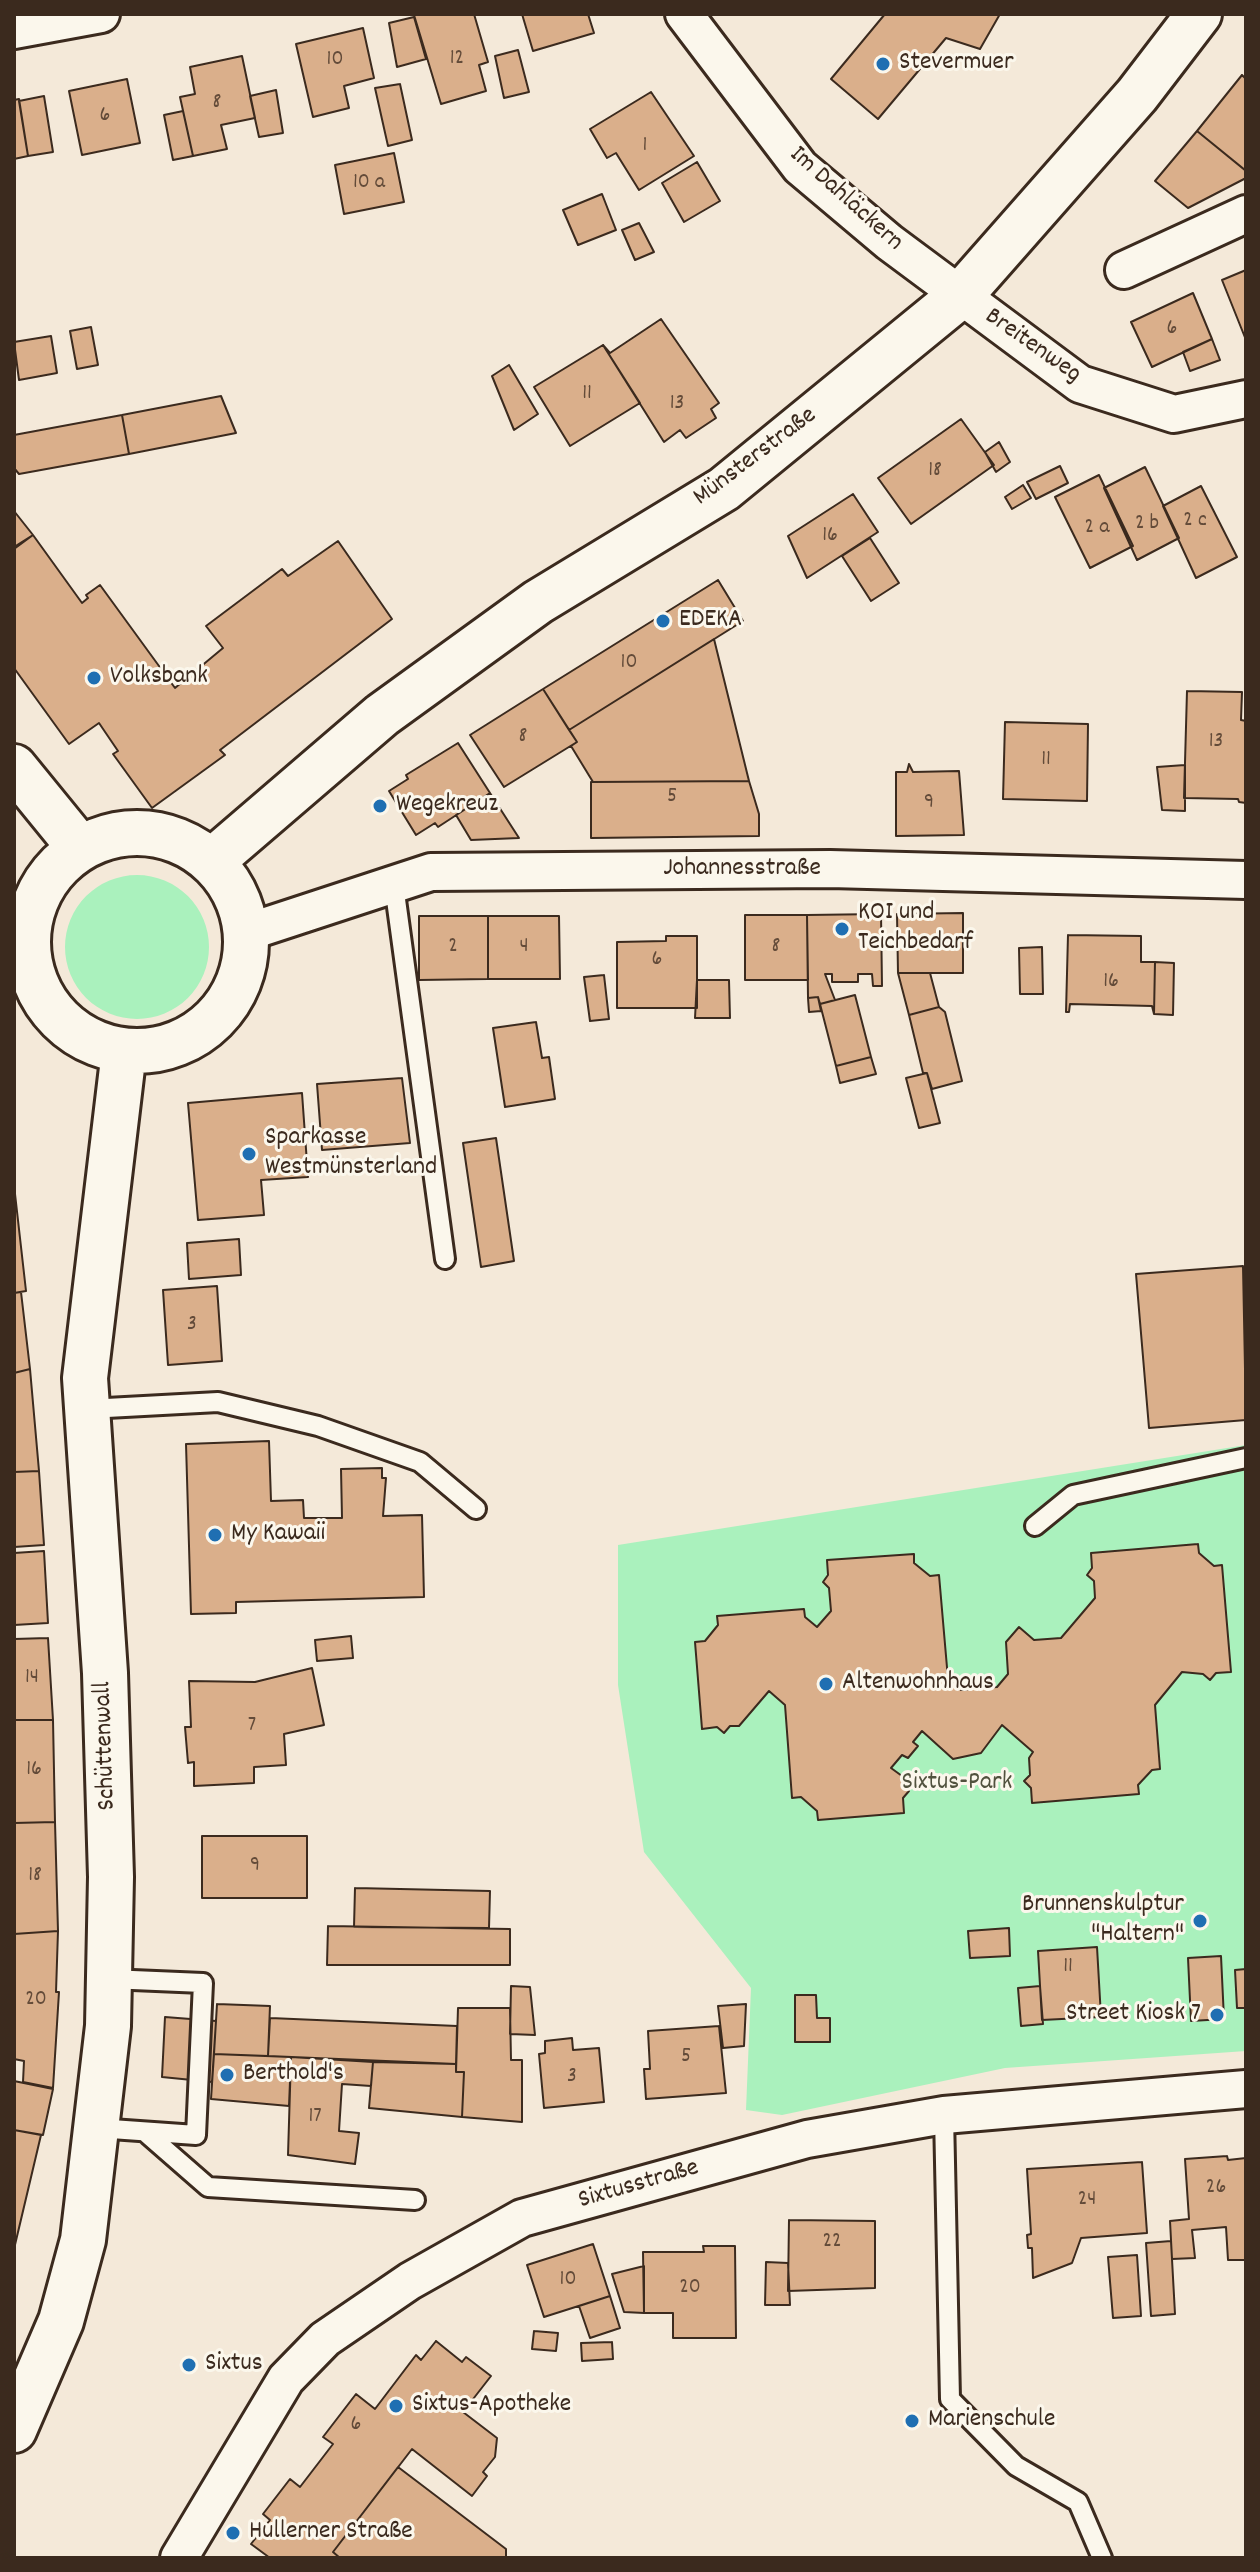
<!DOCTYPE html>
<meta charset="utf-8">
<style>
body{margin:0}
#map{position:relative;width:1260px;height:2572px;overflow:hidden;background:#f4e9d9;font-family:Dekko,sans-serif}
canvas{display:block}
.frame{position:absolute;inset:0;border:16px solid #3b2a1e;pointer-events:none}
</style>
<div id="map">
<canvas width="1260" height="2572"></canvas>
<div class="frame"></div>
</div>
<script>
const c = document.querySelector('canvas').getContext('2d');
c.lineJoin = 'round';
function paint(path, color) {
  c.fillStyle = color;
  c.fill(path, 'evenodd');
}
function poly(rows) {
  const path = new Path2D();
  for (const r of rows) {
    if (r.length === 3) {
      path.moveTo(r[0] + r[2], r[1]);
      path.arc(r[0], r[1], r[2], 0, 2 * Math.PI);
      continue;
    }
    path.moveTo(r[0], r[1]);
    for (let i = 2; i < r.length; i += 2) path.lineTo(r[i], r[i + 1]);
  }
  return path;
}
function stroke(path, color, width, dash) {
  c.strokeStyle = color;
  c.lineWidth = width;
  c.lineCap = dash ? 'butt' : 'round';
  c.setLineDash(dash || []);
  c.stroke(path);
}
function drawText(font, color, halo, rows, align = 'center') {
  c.font = font + ' Dekko,sans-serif';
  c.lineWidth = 6;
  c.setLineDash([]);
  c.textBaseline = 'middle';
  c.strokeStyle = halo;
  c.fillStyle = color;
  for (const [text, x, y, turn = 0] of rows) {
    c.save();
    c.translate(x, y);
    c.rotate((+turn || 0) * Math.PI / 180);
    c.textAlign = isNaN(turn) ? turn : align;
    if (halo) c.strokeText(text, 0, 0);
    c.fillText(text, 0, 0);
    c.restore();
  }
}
const green = poly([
 [137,947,72],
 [1246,1445,1246,2051,1005,2068,782,2115,746,2110,751,1988,644,1852,618,1685,618,1545]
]);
const building = poly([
 [474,14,488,62,479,65,486,91,441,104,414,15,474,14],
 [522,14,588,14,594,33,533,51,522,14],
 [885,14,1000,14,980,49,946,38,878,119,831,79,885,14],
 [414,17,426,59,397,67,389,23,414,17],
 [363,28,374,78,344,86,349,108,313,117,296,44,363,28],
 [518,50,529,92,504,98,495,56,518,50],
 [242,56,255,118,221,125,227,149,193,156,180,97,195,94,190,67,242,56],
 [1242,75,1246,79,1245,170,1197,131,1242,75],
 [127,79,140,143,82,155,69,91,127,79],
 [400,84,412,140,388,146,375,88,400,84],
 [276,90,283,133,259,137,250,96,276,90],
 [651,92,694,156,639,190,616,153,607,158,590,129,651,92],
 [44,96,53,152,28,156,19,101,44,96],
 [19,99,28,156,14,159,14,100,19,99],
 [183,111,193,156,173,160,164,115,183,111],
 [1197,131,1246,171,1246,178,1188,208,1155,181,1197,131],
 [394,153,404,202,344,214,335,165,394,153],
 [697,162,720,201,684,222,662,183,697,162],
 [602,194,616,230,578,245,563,210,602,194],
 [639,223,654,252,635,260,622,230,639,223],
 [1246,270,1246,340,1222,280,1246,270],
 [1193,293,1212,339,1152,367,1131,322,1193,293],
 [661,319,719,403,711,409,716,418,686,438,680,430,664,442,603,345,610,353,661,319],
 [91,327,98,365,77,369,70,331,91,327],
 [51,336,57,373,19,380,14,342,51,336],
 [1212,339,1220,360,1190,371,1183,352,1212,339],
 [603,345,640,403,570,446,534,387,603,345],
 [509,365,538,414,514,430,492,376,509,365],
 [221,396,236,433,129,454,122,415,221,396],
 [122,415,129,454,19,474,14,468,14,435,122,415],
 [961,419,994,465,911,524,878,478,961,419],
 [999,442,1010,462,996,472,985,452,999,442],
 [1060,466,1068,483,1036,499,1027,482,1060,466],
 [1145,467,1179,538,1137,560,1104,488,1145,467],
 [1099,475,1133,546,1090,568,1055,497,1099,475],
 [1023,485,1031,498,1012,509,1005,497,1023,485],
 [1201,486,1237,557,1196,578,1163,506,1201,486],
 [853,494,878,532,807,578,788,536,853,494],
 [14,511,33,535,14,547,14,511],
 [33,535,82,603,88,598,86,595,100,585,175,688,223,648,206,626,282,569,288,576,338,541,392,619,220,750,225,755,152,808,113,754,118,751,99,723,69,744,14,668,14,549,33,535],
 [870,538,899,583,871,601,842,556,870,538],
 [718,580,743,621,569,730,543,689,718,580],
 [714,639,749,781,593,782,571,746,577,742,569,730,714,639],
 [543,689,577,742,504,787,470,735,543,689],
 [1187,691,1242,692,1241,720,1246,721,1246,803,1239,802,1238,799,1184,798,1187,691],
 [1005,722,1088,724,1087,801,1003,799,1005,722],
 [458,743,490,793,438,827,435,823,416,835,389,791,408,779,406,775,458,743],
 [909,764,913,772,959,771,964,835,896,836,896,772,907,772,909,764],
 [1185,765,1185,811,1162,810,1157,767,1185,765],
 [749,781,759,814,759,836,591,838,591,782,749,781],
 [490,793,519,838,471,840,456,815,490,793],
 [963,913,963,973,898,973,897,914,963,913],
 [881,914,882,986,873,986,872,974,858,974,858,982,832,982,832,974,825,974,835,1000,820,1004,818,997,808,998,807,915,881,914],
 [745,915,807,915,808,980,745,980,745,915],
 [419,916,488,916,488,979,419,980,419,916],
 [488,916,559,916,560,979,488,979,488,916],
 [1068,935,1141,936,1141,962,1155,962,1154,1014,1152,1006,1070,1004,1069,1012,1066,1012,1068,935],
 [666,936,697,936,697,1008,617,1008,617,942,666,941,666,936],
 [1042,947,1043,994,1020,994,1019,948,1042,947],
 [1155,962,1174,963,1173,1015,1154,1014,1155,962],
 [898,973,930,973,939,1007,909,1015,898,973],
 [604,975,609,1019,590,1021,584,977,604,975],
 [697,980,729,980,730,1018,695,1018,697,980],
 [855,995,871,1057,836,1066,820,1004,855,995],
 [818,997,821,1011,809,1012,808,998,818,997],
 [939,1007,945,1012,962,1081,932,1089,927,1073,923,1073,909,1015,939,1007],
 [536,1022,542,1058,549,1057,555,1099,505,1107,493,1028,536,1022],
 [871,1057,876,1074,840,1083,836,1066,871,1057],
 [927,1073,940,1123,919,1128,906,1078,927,1073],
 [402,1078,410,1143,322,1150,317,1084,402,1078],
 [302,1093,308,1177,261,1180,264,1215,198,1220,188,1103,302,1093],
 [496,1138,514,1261,481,1267,463,1143,496,1138],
 [14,1185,26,1291,14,1293,14,1185],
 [239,1239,241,1275,189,1279,187,1243,239,1239],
 [1243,1266,1246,1420,1149,1428,1136,1274,1243,1266],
 [217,1286,222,1361,168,1365,163,1290,217,1286],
 [21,1292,30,1369,14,1373,14,1293,21,1292],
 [30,1369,39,1471,14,1472,14,1373,30,1369],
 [269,1441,271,1501,303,1500,304,1518,342,1518,341,1469,382,1468,382,1478,386,1478,383,1516,422,1515,424,1597,236,1602,236,1613,191,1614,186,1444,269,1441],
 [39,1471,44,1545,14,1547,14,1472,39,1471],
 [1198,1544,1199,1553,1214,1566,1222,1565,1231,1672,1216,1673,1210,1680,1203,1674,1182,1672,1155,1705,1160,1769,1152,1770,1138,1785,1139,1794,1032,1803,1031,1788,1024,1781,1030,1775,1029,1758,1033,1752,1002,1725,981,1753,953,1759,922,1731,913,1742,918,1746,908,1758,902,1755,891,1768,902,1776,902,1786,909,1791,903,1798,904,1813,818,1820,817,1811,801,1797,792,1798,785,1705,769,1691,739,1726,730,1726,724,1733,717,1727,702,1729,695,1642,705,1641,718,1625,717,1616,804,1609,805,1617,817,1627,831,1611,829,1588,823,1582,828,1575,827,1560,914,1554,914,1563,930,1576,939,1575,948,1679,961,1690,997,1687,1008,1674,1006,1642,1019,1627,1034,1640,1061,1638,1095,1598,1094,1581,1087,1575,1092,1568,1091,1553,1198,1544],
 [44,1551,48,1623,14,1625,14,1553,44,1551],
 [351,1636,353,1658,317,1661,315,1640,351,1636],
 [48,1638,53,1720,14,1720,14,1639,48,1638],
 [312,1668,324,1725,284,1734,286,1765,254,1767,254,1783,194,1786,194,1762,188,1763,185,1727,191,1727,189,1681,255,1682,312,1668],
 [14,1720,53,1720,55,1822,14,1823,14,1720],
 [55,1822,58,1931,14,1934,14,1823,55,1822],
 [202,1836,307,1836,307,1898,202,1898,202,1836],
 [355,1888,490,1891,489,1928,354,1927,355,1888],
 [328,1926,510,1929,510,1965,327,1965,328,1926],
 [1009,1928,1010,1956,970,1958,968,1931,1009,1928],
 [58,1931,56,1992,59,1992,53,2088,23,2082,24,2061,14,2059,14,1934,58,1931],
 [1097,1947,1101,2017,1042,2020,1038,1951,1097,1947],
 [1221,1956,1224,2019,1191,2021,1188,1958,1221,1956],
 [1246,1969,1246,2008,1237,2008,1235,1970,1246,1969],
 [511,1986,530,1987,535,2035,510,2034,511,1986],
 [1040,1986,1043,2024,1021,2026,1018,1988,1040,1986],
 [795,1995,816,1995,817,2018,830,2018,830,2042,795,2042,795,1995],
 [217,2004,270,2006,268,2056,214,2054,217,2004],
 [746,2004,744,2046,723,2048,718,2006,746,2004],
 [458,2008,510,2008,511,2060,522,2060,522,2122,462,2117,464,2072,456,2072,458,2008],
 [165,2017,216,2021,212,2082,162,2077,165,2017],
 [270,2018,457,2026,456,2064,268,2056,270,2018],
 [719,2026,726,2093,646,2099,644,2069,650,2069,648,2031,719,2026],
 [572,2038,573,2050,599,2048,604,2102,544,2108,539,2054,545,2053,545,2041,572,2038],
 [214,2054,291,2057,289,2106,211,2099,214,2054],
 [291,2057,373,2062,371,2086,342,2084,339,2131,359,2133,355,2164,288,2155,291,2057],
 [373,2062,456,2064,456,2072,464,2072,462,2117,369,2108,373,2062],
 [14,2081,53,2089,43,2135,14,2130,14,2081],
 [14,2130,41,2135,14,2249,14,2130],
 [1227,2156,1228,2160,1246,2158,1246,2260,1228,2260,1226,2227,1192,2230,1195,2258,1172,2259,1170,2221,1189,2219,1185,2159,1227,2156],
 [1142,2162,1147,2233,1081,2238,1072,2263,1033,2278,1032,2248,1028,2248,1027,2235,1031,2234,1027,2169,1142,2162],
 [789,2220,875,2221,875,2288,788,2291,789,2220],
 [1171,2241,1175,2314,1151,2316,1146,2243,1171,2241],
 [593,2244,610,2296,544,2317,527,2265,593,2244],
 [703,2246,735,2246,736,2338,673,2338,673,2313,644,2313,643,2252,704,2252,703,2246],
 [1137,2255,1141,2316,1113,2318,1108,2257,1137,2255],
 [766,2262,788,2263,790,2305,765,2305,766,2262],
 [644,2266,644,2313,624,2312,612,2274,644,2266],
 [610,2296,620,2328,590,2338,579,2306,610,2296],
 [534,2331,558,2333,556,2351,532,2349,534,2331],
 [436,2341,462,2362,466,2357,491,2376,463,2412,497,2438,495,2457,483,2472,487,2476,472,2496,412,2449,333,2552,340,2558,270,2558,251,2544,270,2520,263,2514,290,2479,300,2487,333,2444,323,2437,356,2394,375,2409,416,2355,421,2360,436,2341],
 [612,2342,613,2359,582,2361,581,2343,612,2342],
 [398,2467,506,2549,506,2558,340,2558,333,2552,398,2467]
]);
const service = poly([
 [394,885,445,1259],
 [88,1409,218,1402,318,1426,420,1462,476,1509],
 [1035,1526,1073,1495,1246,1458],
 [944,2115,950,2399,1016,2466,1078,2502,1102,2558],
 [97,2128,196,2135,203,1983,109,1979],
 [145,2132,208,2187,415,2200]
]);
const minor = poly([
 [684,14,800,167,889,242,1080,384,1174,414,1246,399],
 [14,30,101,14],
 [1124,270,1246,214],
 [248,932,431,872,830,869,1246,880],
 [14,949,27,946],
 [179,2558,286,2379,325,2339,410,2281,522,2218,807,2139,944,2115,1246,2089]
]);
const tertiary = poly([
 [14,767,80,848]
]);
const secondary = poly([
 [137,942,109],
 [212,861,382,715,538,602,724,489,960,296,1137,95,1199,14],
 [14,2430,61,2321,83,2240,108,2026,111,1877,105,1673,85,1378,124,1051]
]);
const markers = [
 [883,64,8,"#1f6fb2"],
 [663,621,8,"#1f6fb2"],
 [94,678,8,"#1f6fb2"],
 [380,806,8,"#1f6fb2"],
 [842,929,8,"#1f6fb2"],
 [249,1154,8,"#1f6fb2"],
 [215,1535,8,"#1f6fb2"],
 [826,1684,8,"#1f6fb2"],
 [1200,1921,8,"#1f6fb2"],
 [1217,2015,8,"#1f6fb2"],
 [227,2075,8,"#1f6fb2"],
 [189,2365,8,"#1f6fb2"],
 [396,2406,8,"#1f6fb2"],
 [912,2421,8,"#1f6fb2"],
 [233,2533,8,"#1f6fb2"]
];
const numberNames = [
 ["12",457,60],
 ["10",335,61],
 ["8",217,104],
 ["6",105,117],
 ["1",645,147],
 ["10 a",369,184],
 ["6",1172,330],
 ["11",587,395],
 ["13",677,405],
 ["18",935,472],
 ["2 c",1195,522],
 ["2 b",1147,525],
 ["2 a",1097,529],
 ["16",830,537],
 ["10",629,664],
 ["8",523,738],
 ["13",1216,743],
 ["11",1046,761],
 ["5",672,798],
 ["9",929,804],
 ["2",453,948],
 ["4",524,948],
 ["8",776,948],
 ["6",657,961],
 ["16",1111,983],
 ["3",192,1326],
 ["14",32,1679],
 ["7",252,1727],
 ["16",34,1771],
 ["9",255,1867],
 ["18",35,1877],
 ["11",1068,1968],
 ["20",36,2001],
 ["5",686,2058],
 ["3",572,2078],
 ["17",315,2118],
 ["26",1216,2189],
 ["24",1087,2201],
 ["22",832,2243],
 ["10",568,2281],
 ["20",690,2289],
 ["6",356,2426]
];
const poiNames = [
 ["Stevermuer",899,64],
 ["EDEKA",679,621],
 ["Volksbank",110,678],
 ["Wegekreuz",396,806],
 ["KOI und",858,914],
 ["Teichbedarf",858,944],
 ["Sparkasse",265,1139],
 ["Westmünsterland",265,1169],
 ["My Kawaii",231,1535],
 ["Altenwohnhaus",842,1684],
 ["Brunnenskulptur",1184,1906,"right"],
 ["\"Haltern\"",1184,1936,"right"],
 ["Street Kiosk 7",1201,2015,"right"],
 ["Berthold's",243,2075],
 ["Sixtus",205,2365],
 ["Sixtus-Apotheke",412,2406],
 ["Marienschule",928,2421],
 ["Hullerner Straße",249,2533]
];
const streetNames = [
 ["Im Dahläckern",845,200,42],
 ["Breitenweg",1032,347,35],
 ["Münsterstraße",756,458,-37],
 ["Johannesstraße",742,870],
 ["Schüttenwall",107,1746,-92],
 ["Sixtusstraße",639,2186,-16]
];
const parkNames = [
 ["Sixtus-Park",957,1784]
];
paint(green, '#aaf1bd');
paint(building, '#daaf8b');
stroke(building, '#3b2a1e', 2);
stroke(service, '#3b2a1e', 24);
stroke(minor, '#3b2a1e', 42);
stroke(tertiary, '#3b2a1e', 50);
stroke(secondary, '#3b2a1e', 50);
stroke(service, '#fbf7ec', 18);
stroke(minor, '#fbf7ec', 36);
stroke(tertiary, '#fbf7ec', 44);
stroke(secondary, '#fbf7ec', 44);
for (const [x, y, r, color] of markers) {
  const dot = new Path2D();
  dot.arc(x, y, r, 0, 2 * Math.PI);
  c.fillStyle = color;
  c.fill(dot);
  stroke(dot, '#fbf7ec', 3);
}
drawText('22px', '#634b39', null, numberNames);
drawText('26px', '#3b2a1e', '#fbf7ec', poiNames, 'left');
drawText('26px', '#3b2a1e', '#fbf7ec', streetNames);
drawText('26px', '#51523e', '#fbf7ec', parkNames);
</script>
